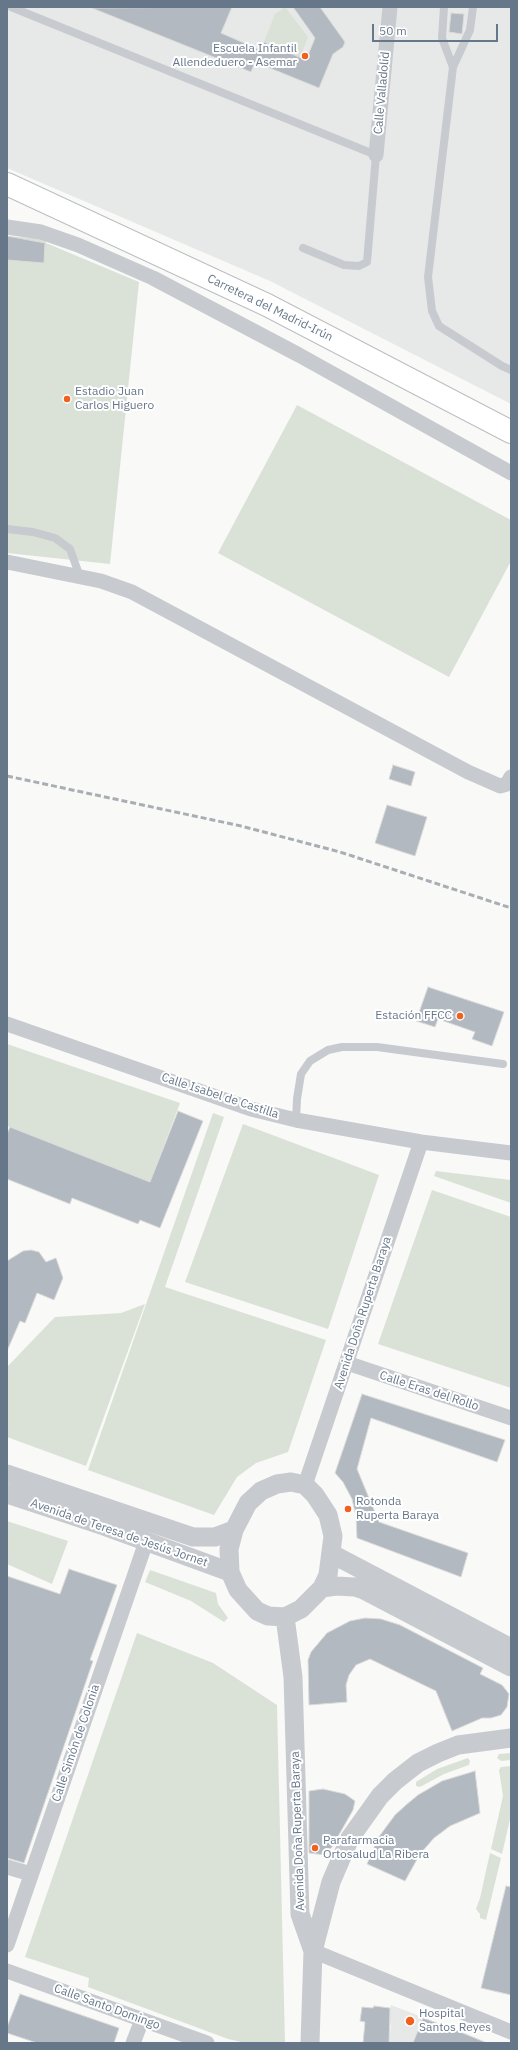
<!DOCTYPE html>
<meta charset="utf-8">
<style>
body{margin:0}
#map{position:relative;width:518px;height:2050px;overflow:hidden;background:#f9f9f7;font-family:"IBM Plex Sans",sans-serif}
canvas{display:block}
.frame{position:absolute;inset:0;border:8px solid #66778a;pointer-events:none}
.scale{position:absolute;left:372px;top:24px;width:126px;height:18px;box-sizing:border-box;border:2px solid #66778a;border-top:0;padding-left:5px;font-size:12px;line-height:14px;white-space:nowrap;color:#66778a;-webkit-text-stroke:3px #fff;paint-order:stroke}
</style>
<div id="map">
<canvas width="518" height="2050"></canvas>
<div class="frame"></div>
<div class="scale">50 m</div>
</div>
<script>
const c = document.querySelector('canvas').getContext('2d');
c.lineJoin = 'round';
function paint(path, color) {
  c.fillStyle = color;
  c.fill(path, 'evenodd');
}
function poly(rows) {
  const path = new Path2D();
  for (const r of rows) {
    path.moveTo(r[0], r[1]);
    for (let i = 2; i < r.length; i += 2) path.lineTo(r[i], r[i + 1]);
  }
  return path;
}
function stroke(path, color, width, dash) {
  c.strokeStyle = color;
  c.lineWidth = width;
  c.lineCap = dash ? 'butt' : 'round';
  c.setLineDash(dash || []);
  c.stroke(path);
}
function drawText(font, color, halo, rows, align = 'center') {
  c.font = font + ' "IBM Plex Sans",sans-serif';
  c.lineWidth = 4;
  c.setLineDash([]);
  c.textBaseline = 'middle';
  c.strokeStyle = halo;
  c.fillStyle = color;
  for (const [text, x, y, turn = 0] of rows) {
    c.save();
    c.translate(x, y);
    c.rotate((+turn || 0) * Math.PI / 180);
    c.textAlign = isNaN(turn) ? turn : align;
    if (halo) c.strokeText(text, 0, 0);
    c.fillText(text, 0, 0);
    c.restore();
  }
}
const built = poly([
 [7,7,511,7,511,404,270,281,7,168],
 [391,2005,453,2029,488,2043,389,2043,391,2025,388,2024]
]);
const green = poly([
 [285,7,308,37,300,57,264,42,275,14],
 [7,236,46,239,46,243,139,282,110,564,7,553],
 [297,405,511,520,511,561,449,677,218,553],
 [7,1044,180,1103,150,1182,7,1126],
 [213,1113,224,1117,165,1287,326,1340,288,1452,256,1463,237,1477,214,1515,88,1470],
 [243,1124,379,1175,328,1329,185,1282],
 [436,1171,511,1180,511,1203,434,1176],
 [432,1190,511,1217,511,1388,378,1344],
 [145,1304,86,1466,7,1437,7,1367,55,1317,121,1313],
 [7,1521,68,1541,52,1584,7,1564],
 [150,1570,216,1593,218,1604,228,1618,224,1622,191,1601,145,1582],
 [137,1633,213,1663,277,1705,285,2043,246,2043,228,2039,88,1987,89,1978,25,1957],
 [511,1753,511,1760,501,1761,497,1758,499,1754],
 [468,1758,470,1761,469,1765,444,1774,420,1787,416,1786,416,1782,437,1769],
 [511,1766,511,1815,502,1854,491,1849,503,1796,499,1770,501,1767],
 [490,1853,501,1858,486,1920,480,1918,480,1914,476,1909,480,1898]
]);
const building = poly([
 [232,7,221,33,260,50,264,42,306,60,315,38,293,7,320,7,345,42,343,47,333,54,319,88,255,62,251,72,92,8,232,7],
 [451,13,464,14,462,34,449,32,451,13],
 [7,236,45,243,44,263,7,260,7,236],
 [393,765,415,772,411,786,389,779,393,765],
 [387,805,427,817,415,856,375,843,387,805],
 [428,987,504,1012,492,1046,472,1039,475,1032,438,1019,435,1027,416,1021,428,987],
 [178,1111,203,1121,160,1228,140,1220,138,1224,72,1198,70,1204,7,1179,7,1134,10,1127,150,1182,178,1111],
 [31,1250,39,1252,46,1262,56,1258,63,1278,54,1300,37,1293,25,1323,20,1321,7,1351,7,1261,23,1251,31,1250],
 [362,1394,505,1440,497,1462,371,1418,357,1469,379,1522,468,1553,461,1577,357,1538,356,1516,352,1499,343,1482,335,1473,362,1394],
 [69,1569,117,1585,90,1660,93,1661,24,1863,7,1858,7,1576,60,1594,69,1569],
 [365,1618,381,1619,400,1625,483,1668,480,1674,502,1685,506,1690,509,1694,507,1707,501,1715,491,1718,482,1718,452,1731,436,1691,370,1659,356,1665,349,1675,346,1685,347,1702,309,1705,308,1660,311,1652,327,1633,350,1621,365,1618],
 [475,1771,480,1813,450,1826,434,1838,420,1854,405,1881,367,1864,378,1838,395,1815,406,1805,418,1795,442,1781,475,1771],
 [323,1789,345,1794,355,1801,353,1810,332,1847,325,1855,309,1853,309,1791,323,1789],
 [506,1886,511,1887,511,1995,481,1988,506,1886],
 [20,1994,119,2028,114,2043,37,2043,7,2033,7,2027,20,1994],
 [374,2006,390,2008,389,2043,363,2043,365,2022,360,2021,362,2007,373,2008,374,2006],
 [423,2018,453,2029,487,2043,413,2043,423,2018]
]);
const service = poly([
 [11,7,376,155,367,262,359,266,344,265,303,248],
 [444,7,442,38,453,67],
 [473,7,470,30,453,67,428,277,432,311,439,326,502,366,511,370],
 [7,529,33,532,55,538,70,549,80,577],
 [296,1120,297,1099,301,1074,310,1061,328,1050,342,1047,377,1047,503,1064]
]);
const minor = poly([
 [376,155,390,7],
 [7,227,41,232,78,245,153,278,299,355,511,473],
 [7,562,101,581,132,592,468,772,500,786,507,784,511,777],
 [7,1024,251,1109,296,1120,421,1142,511,1153],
 [347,1363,511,1418],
 [305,1485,421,1142],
 [7,1867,31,1874],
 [7,1945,146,1542],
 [313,1951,511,2032],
 [7,1971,207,2043],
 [133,2043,142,2020]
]);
const tertiary = poly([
 [7,1474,193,1537,215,1537,234,1530],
 [291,1482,305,1485,315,1495,328,1515,333,1536,328,1575,322,1588,301,1609,285,1617,268,1616,257,1611,238,1590,230,1572,229,1549,234,1530,248,1503,261,1491,277,1484,291,1482],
 [7,1494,104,1526,230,1572],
 [332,1554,511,1648],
 [322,1588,336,1586,355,1587,364,1590,511,1667],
 [285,1617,293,1677,300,1914,313,1951,310,2043],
 [313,1951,331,1882,350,1838,380,1796,395,1781,418,1763,438,1753,458,1745,511,1738]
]);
const trunk = poly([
 [7,184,267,305,511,432]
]);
const rail = poly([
 [7,776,241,826,340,852,511,908]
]);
const markers = [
 [305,56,4,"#f2601f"],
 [67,399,4,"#f2601f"],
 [460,1016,4,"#f2601f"],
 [348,1509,4,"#f2601f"],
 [315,1848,4,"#f2601f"],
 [410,2021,5,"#f2601f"]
];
const poiNames = [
 ["Escuela Infantil",297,49,"right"],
 ["Allendeduero - Asemar",297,63,"right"],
 ["Estadio Juan",75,392],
 ["Carlos Higuero",75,406],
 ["Estación FFCC",452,1016,"right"],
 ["Rotonda",356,1502],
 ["Ruperta Baraya",356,1516],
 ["Parafarmacia",323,1841],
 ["Ortosalud La Ribera",323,1855],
 ["Hospital",419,2014],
 ["Santos Reyes",419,2028]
];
const streetNames = [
 ["Calle Valladolid",382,93,-85],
 ["Carretera del Madrid-Irún",270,308,26],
 ["Calle Isabel de Castilla",220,1096,18],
 ["Avenida Doña Ruperta Baraya",363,1313,-72],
 ["Calle Eras del Rollo",429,1391,18],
 ["Avenida de Teresa de Jesús Jornet",119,1533,19],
 ["Calle Simón de Colonia",76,1743,-71],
 ["Avenida Doña Ruperta Baraya",298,1831,-92],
 ["Calle Santo Domingo",107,2007,20]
];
paint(built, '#e7e8e8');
paint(green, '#dae2d7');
paint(building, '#b2b9c0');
stroke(building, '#dbdbd9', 1);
stroke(trunk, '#bbbec2', 24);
stroke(service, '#c7cacf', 8);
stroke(minor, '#c7cacf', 15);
stroke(tertiary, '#c7cacf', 19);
stroke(trunk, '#fff', 22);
stroke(rail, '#a9aeb5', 3, [6, 3]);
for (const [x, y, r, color] of markers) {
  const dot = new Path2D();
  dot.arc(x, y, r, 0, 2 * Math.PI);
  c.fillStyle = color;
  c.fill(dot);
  stroke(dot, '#fff', 1.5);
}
drawText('12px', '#66778a', '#fff', poiNames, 'left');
drawText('12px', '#66778a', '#fff', streetNames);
</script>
